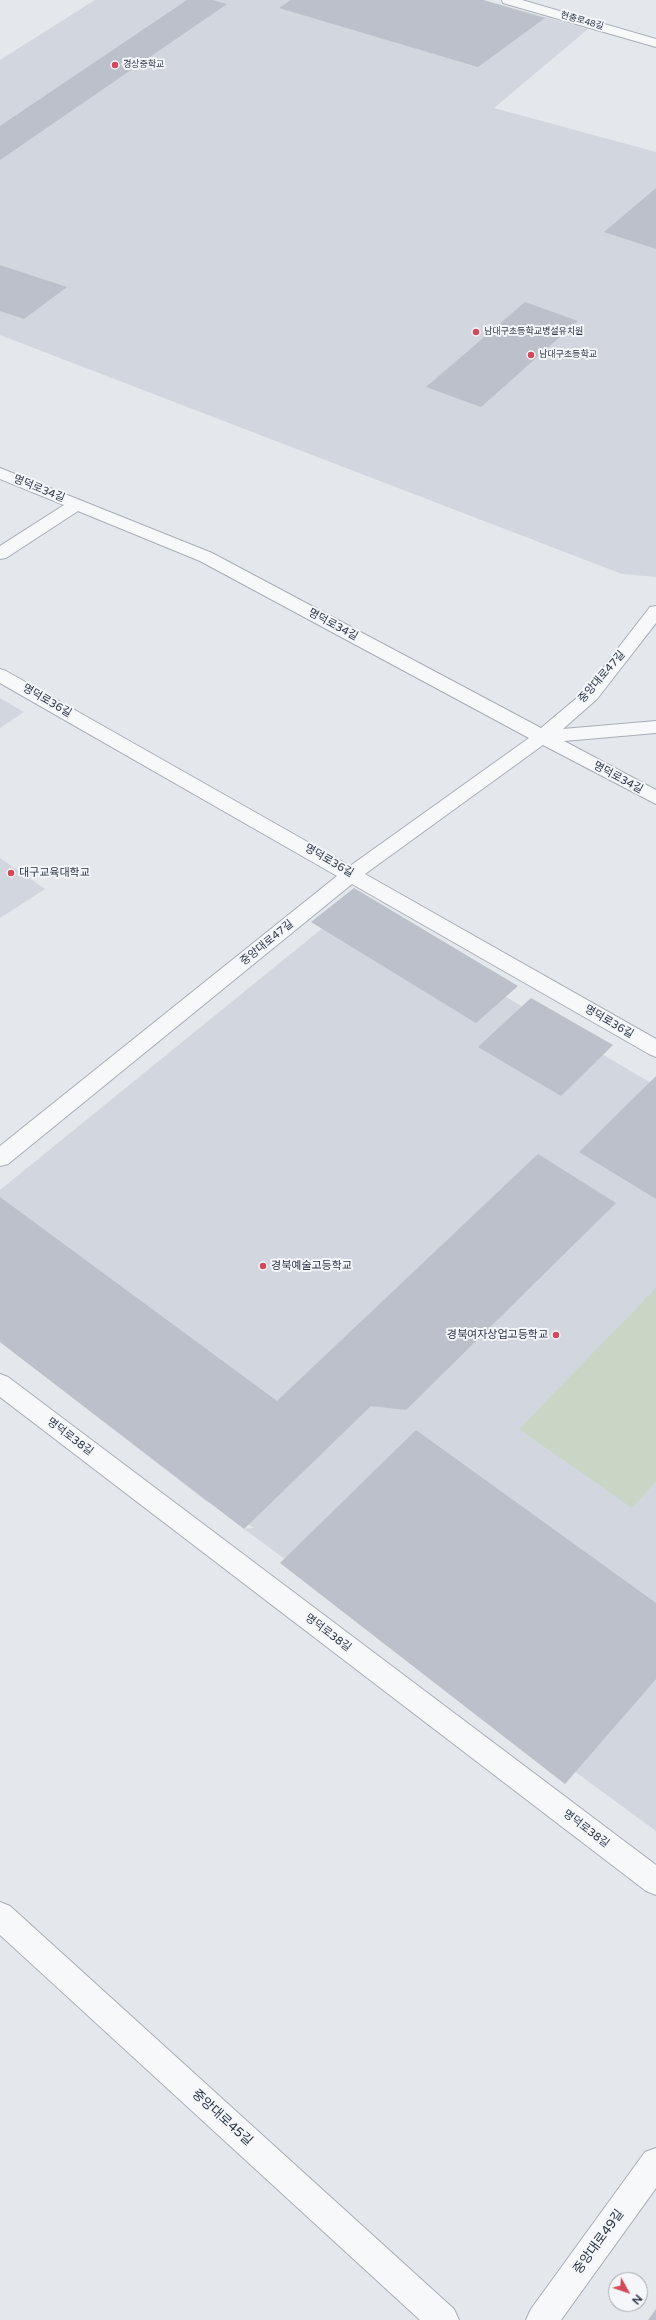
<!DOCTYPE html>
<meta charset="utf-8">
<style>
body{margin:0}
#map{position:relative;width:656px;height:2320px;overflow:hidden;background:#e4e7ec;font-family:"Varela Round",sans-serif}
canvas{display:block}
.north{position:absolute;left:608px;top:2272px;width:40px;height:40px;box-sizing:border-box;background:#f4f6f9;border:1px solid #a4a8b1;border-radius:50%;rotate:130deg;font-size:11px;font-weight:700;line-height:16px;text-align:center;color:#2b3445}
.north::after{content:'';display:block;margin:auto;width:14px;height:18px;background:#d1495b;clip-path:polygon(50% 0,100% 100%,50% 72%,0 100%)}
</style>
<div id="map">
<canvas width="656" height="2320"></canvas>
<div class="north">N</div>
</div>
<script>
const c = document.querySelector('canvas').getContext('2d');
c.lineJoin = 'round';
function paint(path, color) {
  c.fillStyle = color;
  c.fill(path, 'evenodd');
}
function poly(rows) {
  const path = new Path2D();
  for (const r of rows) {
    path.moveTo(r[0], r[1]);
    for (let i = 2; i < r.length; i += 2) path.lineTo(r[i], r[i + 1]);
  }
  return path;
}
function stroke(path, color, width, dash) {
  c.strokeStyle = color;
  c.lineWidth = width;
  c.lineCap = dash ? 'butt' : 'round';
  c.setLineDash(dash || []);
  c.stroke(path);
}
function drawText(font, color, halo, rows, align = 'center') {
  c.font = font + ' "Varela Round","Noto Sans KR",sans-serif';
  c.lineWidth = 4;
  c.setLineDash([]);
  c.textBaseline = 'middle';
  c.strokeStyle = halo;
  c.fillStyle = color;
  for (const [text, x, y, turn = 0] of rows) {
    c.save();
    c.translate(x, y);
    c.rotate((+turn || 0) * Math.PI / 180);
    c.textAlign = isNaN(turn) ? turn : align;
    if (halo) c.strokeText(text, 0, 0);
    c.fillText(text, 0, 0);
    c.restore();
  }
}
const built = poly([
 [95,0,484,0,588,29,494,108,656,152,656,577,622,574,0,335,0,60],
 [0,698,24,712,0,728],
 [0,858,45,889,0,918],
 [351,905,656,1086,656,1831,244,1529,254,1528,206,1501,0,1342,0,1190]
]);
const green = poly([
 [656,1288,656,1481,632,1508,519,1429]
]);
const building = poly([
 [187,0,212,0,227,4,0,160,0,126],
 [291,0,483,0,545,18,478,67,279,8],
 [656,188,656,249,604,232],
 [0,265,67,287,24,319,0,311],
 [525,302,578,321,481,407,426,387],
 [354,888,518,986,476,1023,311,922],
 [531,998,613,1045,561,1096,478,1047],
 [656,1076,656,1199,579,1152],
 [538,1154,616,1203,406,1410,371,1406,244,1529,0,1342,0,1197,277,1401],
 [416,1430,656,1603,656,1679,565,1784,280,1563],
 [656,2309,656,2320,648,2320]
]);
const minor = poly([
 [502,0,522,0,656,39,656,47,503,3,502,0],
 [0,468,212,553,541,728,585,691,650,607,656,606,656,623,597,699,563,729,656,721,656,733,564,741,656,790,656,804,543,745,365,874,656,1039,656,1057,649,1054,352,884,8,1164,0,1166,0,1146,337,876,0,683,0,669,6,671,350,866,529,738,200,561,78,511,6,558,0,559,0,546,64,505,0,479,0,468],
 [0,1374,8,1377,656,1865,656,1895,646,1891,0,1397,0,1374],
 [0,1902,10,1906,454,2309,459,2320,420,2320,0,1935,0,1902],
 [656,2148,656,2188,561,2320,526,2320,531,2309,645,2152,656,2148]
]);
const markers = [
 [115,65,4,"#d1495b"],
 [476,332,4,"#d1495b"],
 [531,355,4,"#d1495b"],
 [11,873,4,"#d1495b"],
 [263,1266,4,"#d1495b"],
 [556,1335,4,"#d1495b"]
];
const farStreetnames = [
 ["현충로48길",582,21,16]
];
const farPoinames = [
 ["경상중학교",123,65],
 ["남대구초등학교병설유치원",484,332],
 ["남대구초등학교",539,355]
];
const streetNames = [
 ["명덕로34길",39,489,22],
 ["명덕로34길",333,625,28],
 ["중앙대로47길",602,677,-49],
 ["명덕로36길",47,701,30],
 ["명덕로34길",618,778,28],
 ["명덕로36길",329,861,30],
 ["중앙대로47길",267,943,-39],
 ["명덕로36길",609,1022,30],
 ["명덕로38길",70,1437,37],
 ["명덕로38길",328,1633,37],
 ["명덕로38길",586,1829,37]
];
const poiNames = [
 ["대구교육대학교",19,873],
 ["경북예술고등학교",271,1266],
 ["경북여자상업고등학교",548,1335,"right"]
];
const nearStreetnames = [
 ["중앙대로45길",222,2118,42],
 ["중앙대로49길",599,2242,-54]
];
paint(built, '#d2d6de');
paint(green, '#c9d6c5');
paint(building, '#bbc0ca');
stroke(minor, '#a9aeb7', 2);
paint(minor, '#f7f8fa');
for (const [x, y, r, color] of markers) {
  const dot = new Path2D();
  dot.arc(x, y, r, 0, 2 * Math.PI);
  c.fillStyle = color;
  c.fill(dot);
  stroke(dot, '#f4f6f9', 1.5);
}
drawText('9px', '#2b3445', '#f4f6f9', farStreetnames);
drawText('9px', '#2b3445', '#f4f6f9', farPoinames, 'left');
drawText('11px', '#2b3445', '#f4f6f9', streetNames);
drawText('11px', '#2b3445', '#f4f6f9', poiNames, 'left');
drawText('13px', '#2b3445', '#f4f6f9', nearStreetnames);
</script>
